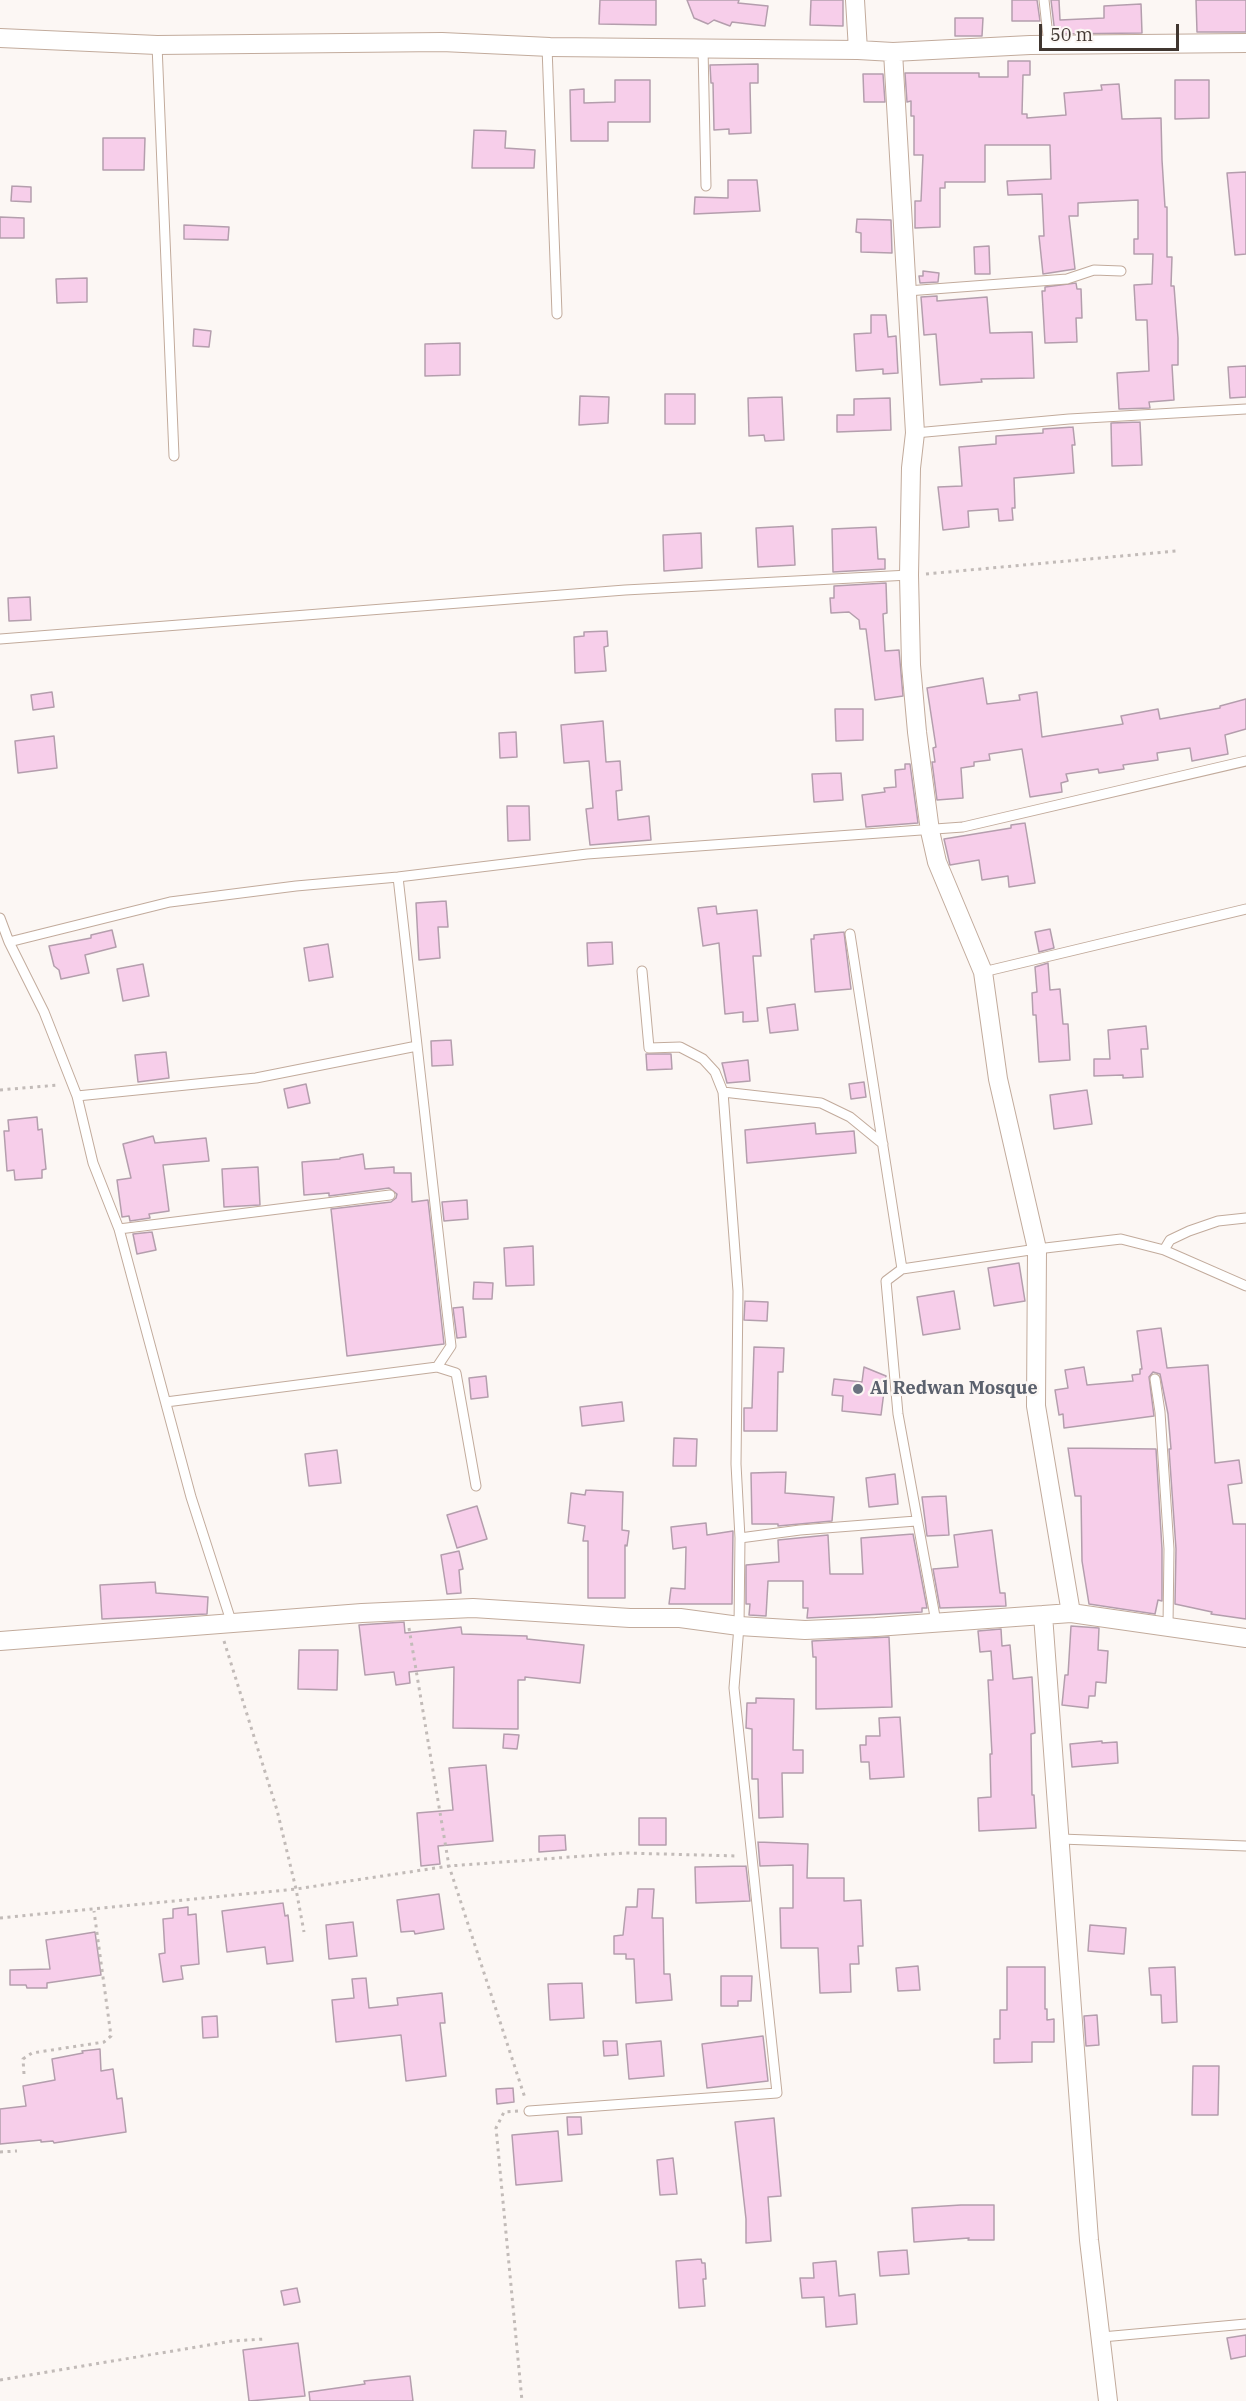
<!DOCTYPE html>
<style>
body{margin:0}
#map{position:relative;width:1246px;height:2401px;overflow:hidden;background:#fcf7f4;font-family:"IBM Plex Serif",serif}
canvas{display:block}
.scale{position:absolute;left:1039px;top:24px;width:140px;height:27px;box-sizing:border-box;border:3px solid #403630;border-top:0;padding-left:8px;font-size:18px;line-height:21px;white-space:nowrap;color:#403630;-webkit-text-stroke:4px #fcf7f4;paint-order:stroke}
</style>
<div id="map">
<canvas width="1246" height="2401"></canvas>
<div class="scale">50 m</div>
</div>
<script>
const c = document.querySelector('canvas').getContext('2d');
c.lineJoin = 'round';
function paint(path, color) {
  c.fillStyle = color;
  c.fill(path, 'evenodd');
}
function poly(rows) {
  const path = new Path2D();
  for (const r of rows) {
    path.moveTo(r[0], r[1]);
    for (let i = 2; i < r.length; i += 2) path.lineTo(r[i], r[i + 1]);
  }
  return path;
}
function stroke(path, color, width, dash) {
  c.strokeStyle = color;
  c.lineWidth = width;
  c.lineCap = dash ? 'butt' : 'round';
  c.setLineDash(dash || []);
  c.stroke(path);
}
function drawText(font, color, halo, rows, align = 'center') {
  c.font = font + ' "IBM Plex Serif",serif';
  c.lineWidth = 5;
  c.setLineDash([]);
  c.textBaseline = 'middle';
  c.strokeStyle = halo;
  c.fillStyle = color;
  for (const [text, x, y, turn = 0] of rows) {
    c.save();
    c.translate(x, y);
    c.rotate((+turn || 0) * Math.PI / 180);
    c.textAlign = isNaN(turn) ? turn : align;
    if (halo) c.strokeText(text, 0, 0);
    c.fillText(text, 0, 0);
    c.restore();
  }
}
const building = poly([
 [600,0,656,0,656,25,599,24,600,0],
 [687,0,739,0,738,3,768,6,765,26,732,22,730,26,714,20,708,24,694,18,687,0],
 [811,0,843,0,843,26,810,25,811,0],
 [1012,0,1037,0,1040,21,1012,21,1012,0],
 [1051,0,1059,0,1060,20,1104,18,1104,6,1141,4,1142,33,1055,34,1051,0],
 [1196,0,1246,0,1246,32,1197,32,1196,0],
 [955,18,983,18,982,36,955,36,955,18],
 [1008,61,1030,61,1030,75,1023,75,1022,114,1027,114,1027,118,1066,115,1064,93,1102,90,1101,85,1119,84,1122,119,1161,118,1162,160,1165,207,1167,207,1167,257,1172,257,1171,286,1174,286,1178,338,1178,365,1172,365,1174,400,1149,402,1150,408,1119,409,1117,373,1149,371,1147,320,1136,320,1134,285,1152,284,1153,254,1134,254,1134,239,1138,239,1138,200,1078,203,1078,216,1069,216,1075,269,1043,274,1039,236,1044,236,1042,194,1008,195,1007,181,1051,179,1050,145,985,145,985,182,945,182,945,188,940,188,940,227,915,228,915,201,921,201,923,155,914,155,914,116,911,116,911,101,907,102,905,73,979,73,979,77,1008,77,1008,61],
 [758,64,758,83,750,83,751,133,729,134,729,129,714,130,713,83,711,83,710,65,758,64],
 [863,74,883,74,885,102,864,102,863,74],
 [615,80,650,80,650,122,608,122,608,141,571,141,570,90,584,89,584,103,615,102,615,80],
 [1175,80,1209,80,1209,118,1175,119,1175,80],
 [474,130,506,131,505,148,535,150,534,168,472,168,474,130],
 [103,138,145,138,144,170,103,170,103,138],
 [1246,172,1246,254,1235,255,1227,173,1246,172],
 [728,180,757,180,760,211,694,214,695,197,728,198,728,180],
 [12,186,31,187,31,202,11,201,12,186],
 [0,217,24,218,24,238,0,238,0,217],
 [857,219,891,220,892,253,861,252,861,233,856,232,857,219],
 [184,225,229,227,228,240,184,239,184,225],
 [989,246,990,274,975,274,974,247,989,246],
 [923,271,939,273,938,282,920,283,919,276,923,276,923,271],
 [87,278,87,302,57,303,56,279,87,278],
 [1076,283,1077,289,1081,289,1082,318,1076,318,1077,342,1045,343,1042,291,1045,291,1045,287,1076,283],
 [937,296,937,301,987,297,990,333,1032,332,1034,378,981,379,982,382,940,385,936,334,924,335,921,297,937,296],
 [871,315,886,315,888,337,896,336,898,373,883,374,883,369,856,371,854,334,871,333,871,315],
 [194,329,211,331,209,347,193,346,194,329],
 [460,343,460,375,425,376,425,344,460,343],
 [1246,366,1246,397,1230,398,1228,367,1246,366],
 [665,394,695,394,695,424,665,424,665,394],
 [580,396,609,397,608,423,579,425,580,396],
 [782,397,784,440,765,441,764,435,749,436,748,398,782,397],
 [890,398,891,430,837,432,837,415,854,415,854,399,890,398],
 [1140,422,1142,465,1112,466,1111,423,1140,422],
 [1073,427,1075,445,1072,445,1074,473,1014,478,1015,508,1012,508,1013,520,999,521,998,509,968,511,969,527,943,530,938,487,962,486,959,447,996,444,996,436,1043,433,1043,429,1073,427],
 [793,526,795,565,758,567,756,528,793,526],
 [876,527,878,559,885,559,885,569,833,572,832,529,876,527],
 [701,533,702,568,664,571,663,535,701,533],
 [886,583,887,613,883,614,885,651,899,650,903,696,875,700,866,629,860,629,859,620,849,612,831,613,830,598,834,598,834,586,886,583],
 [30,597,31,620,9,621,8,598,30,597],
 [607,631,608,646,604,647,606,671,575,673,574,637,584,636,584,632,607,631],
 [983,678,987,704,1020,700,1019,695,1037,692,1042,737,1123,724,1121,716,1158,709,1160,719,1220,708,1220,706,1246,699,1246,729,1225,735,1228,754,1192,761,1190,748,1157,753,1158,760,1123,765,1124,769,1099,773,1098,769,1066,774,1068,781,1061,783,1062,792,1030,797,1022,749,989,754,990,760,974,762,974,766,961,768,963,798,937,800,932,762,935,762,933,748,936,747,927,688,983,678],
 [52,692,54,707,33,710,31,695,52,692],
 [835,709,863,709,863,740,836,741,835,709],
 [603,721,606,762,620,761,622,790,616,791,618,820,649,816,651,840,590,845,586,809,593,808,589,761,564,763,561,725,603,721],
 [516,732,517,757,500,758,499,733,516,732],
 [54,736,57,768,18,773,15,741,54,736],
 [905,764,910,764,918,823,866,827,862,795,885,792,884,788,896,787,895,770,905,769,905,764],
 [841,773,843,800,814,802,812,774,841,773],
 [507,806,529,806,530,840,508,841,507,806],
 [1025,823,1035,883,1009,887,1008,876,982,880,979,860,950,865,944,839,1011,828,1011,825,1025,823],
 [446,901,448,927,438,927,440,958,419,960,416,903,446,901],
 [716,906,717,914,757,910,761,956,753,956,758,1021,743,1022,743,1012,725,1014,719,943,703,946,698,908,716,906],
 [1050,929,1054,948,1039,952,1035,932,1050,929],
 [112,930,116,947,85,955,89,973,61,979,59,970,54,966,49,946,91,938,91,935,112,930],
 [844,932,851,989,815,992,811,939,814,939,814,935,844,932],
 [612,942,613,964,588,966,587,943,612,942],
 [328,944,333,977,309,981,304,948,328,944],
 [1048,963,1050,990,1060,989,1063,1024,1068,1024,1070,1060,1039,1062,1036,1015,1033,1015,1032,993,1037,992,1035,967,1048,963],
 [143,964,149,996,123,1001,117,969,143,964],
 [795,1004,798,1030,770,1033,767,1008,795,1004],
 [1146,1026,1148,1049,1141,1049,1143,1077,1123,1078,1123,1075,1094,1076,1094,1059,1110,1059,1108,1030,1146,1026],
 [451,1040,453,1065,432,1066,431,1041,451,1040],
 [166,1052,169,1078,138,1082,135,1055,166,1052],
 [646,1054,671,1054,672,1069,647,1070,646,1054],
 [748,1060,750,1081,727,1083,722,1063,748,1060],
 [864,1082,866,1097,851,1099,849,1084,864,1082],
 [306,1084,310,1103,288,1108,284,1089,306,1084],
 [1087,1090,1092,1124,1054,1129,1050,1095,1087,1090],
 [37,1117,38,1130,42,1129,46,1169,42,1170,42,1178,15,1180,14,1170,7,1171,4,1131,9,1131,8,1120,37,1117],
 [815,1123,816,1134,854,1131,856,1153,747,1163,745,1130,815,1123],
 [153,1136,155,1143,206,1138,209,1161,163,1165,169,1211,149,1214,150,1218,130,1221,129,1216,122,1217,117,1180,131,1178,123,1144,153,1136],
 [363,1154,365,1169,394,1167,394,1173,411,1173,412,1202,428,1200,444,1344,347,1356,331,1209,391,1202,396,1198,397,1194,389,1188,329,1196,329,1193,304,1195,302,1162,340,1159,340,1158,363,1154],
 [258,1167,260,1205,224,1207,222,1169,258,1167],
 [467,1200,468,1219,444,1221,442,1202,467,1200],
 [152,1232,156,1250,137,1254,133,1234,152,1232],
 [533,1246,534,1285,506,1286,504,1248,533,1246],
 [1019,1263,1025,1301,994,1306,988,1268,1019,1263],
 [474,1282,493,1283,492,1299,473,1299,474,1282],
 [954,1291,960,1329,923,1335,917,1297,954,1291],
 [745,1301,768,1302,767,1321,744,1320,745,1301],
 [463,1307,466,1337,457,1338,453,1308,463,1307],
 [1161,1328,1167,1368,1208,1365,1215,1463,1239,1460,1242,1483,1228,1485,1233,1524,1246,1524,1246,1619,1211,1614,1212,1612,1175,1604,1176,1549,1169,1449,1171,1449,1168,1414,1160,1374,1153,1372,1149,1377,1154,1416,1064,1428,1063,1414,1059,1415,1055,1390,1068,1388,1065,1370,1084,1367,1087,1385,1133,1381,1132,1375,1140,1374,1140,1369,1142,1369,1137,1331,1161,1328],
 [754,1347,784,1348,783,1372,778,1372,777,1431,744,1431,744,1408,752,1408,754,1347],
 [864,1367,886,1376,881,1415,842,1411,843,1396,832,1395,834,1379,862,1382,864,1367],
 [486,1376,488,1397,471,1399,469,1378,486,1376],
 [622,1402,624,1421,582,1426,580,1407,622,1402],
 [674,1438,697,1439,696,1466,673,1466,674,1438],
 [1068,1448,1156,1449,1162,1549,1162,1601,1158,1600,1155,1614,1089,1604,1082,1561,1081,1496,1075,1496,1068,1448],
 [337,1450,341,1483,309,1486,305,1454,337,1450],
 [786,1472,785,1493,834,1497,832,1521,778,1526,778,1524,752,1524,751,1473,786,1472],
 [895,1474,898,1504,869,1507,866,1478,895,1474],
 [586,1490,623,1492,622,1530,629,1531,627,1546,625,1545,625,1598,588,1598,588,1541,583,1541,585,1526,568,1523,571,1493,585,1495,586,1490],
 [946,1496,949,1535,927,1536,922,1497,946,1496],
 [477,1506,487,1539,457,1548,447,1515,477,1506],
 [706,1523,707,1535,733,1531,732,1604,669,1604,671,1588,685,1589,686,1547,673,1549,671,1527,706,1523],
 [992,1530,1000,1593,1005,1593,1006,1606,940,1608,933,1569,958,1567,954,1535,992,1530],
 [913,1534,927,1608,922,1608,922,1612,807,1618,808,1608,803,1608,803,1581,768,1581,766,1616,749,1615,750,1604,746,1604,746,1565,779,1562,778,1540,828,1535,830,1574,863,1574,861,1538,913,1534],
 [459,1551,463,1569,459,1570,461,1593,447,1594,441,1555,459,1551],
 [155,1582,156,1593,208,1597,207,1614,102,1619,100,1585,155,1582],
 [404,1622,405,1633,461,1627,462,1634,527,1636,527,1639,584,1645,580,1683,525,1677,525,1680,518,1680,518,1729,453,1728,454,1667,409,1672,410,1683,396,1685,394,1672,365,1675,359,1625,404,1622],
 [1071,1626,1099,1628,1098,1650,1108,1651,1106,1683,1096,1682,1095,1696,1089,1696,1088,1708,1062,1705,1065,1675,1068,1675,1071,1626],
 [1001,1629,1002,1646,1010,1645,1013,1679,1032,1677,1035,1733,1031,1734,1032,1795,1034,1795,1036,1828,979,1831,978,1798,991,1797,990,1754,992,1754,988,1680,993,1680,991,1651,980,1652,978,1631,1001,1629],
 [889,1637,892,1707,816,1709,816,1657,813,1657,812,1641,889,1637],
 [299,1650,338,1650,337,1690,298,1689,299,1650],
 [756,1698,794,1699,793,1750,803,1750,803,1773,782,1773,783,1817,759,1818,758,1779,752,1779,752,1729,746,1728,747,1703,756,1703,756,1698],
 [900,1717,904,1777,870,1779,869,1762,861,1762,860,1745,866,1745,866,1736,880,1736,879,1718,900,1717],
 [504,1734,519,1735,517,1749,503,1748,504,1734],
 [1102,1741,1102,1743,1117,1742,1118,1763,1072,1767,1070,1744,1102,1741],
 [486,1765,493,1841,438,1846,440,1864,421,1866,417,1813,453,1810,449,1768,486,1765],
 [639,1818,666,1818,666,1845,639,1845,639,1818],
 [565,1835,566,1850,539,1852,539,1836,565,1835],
 [758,1842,808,1844,807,1878,844,1878,844,1901,861,1900,863,1946,858,1946,859,1964,850,1964,851,1992,820,1993,818,1948,781,1948,780,1908,793,1908,793,1865,760,1866,758,1842],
 [746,1866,750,1901,696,1903,695,1867,746,1866],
 [638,1889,654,1889,652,1918,663,1918,664,1974,670,1974,672,2000,636,2003,634,1959,626,1959,626,1954,614,1954,614,1936,623,1935,626,1907,637,1907,638,1889],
 [439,1894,444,1929,415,1934,414,1931,401,1932,397,1900,439,1894],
 [283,1903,285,1916,288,1915,293,1961,267,1964,265,1947,227,1952,222,1911,283,1903],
 [188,1907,188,1915,196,1914,199,1964,181,1966,183,1979,163,1982,159,1954,165,1953,163,1919,173,1918,173,1909,188,1907],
 [353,1922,357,1956,329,1959,326,1925,353,1922],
 [1090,1925,1126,1928,1124,1954,1088,1951,1090,1925],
 [95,1932,101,1975,47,1983,47,1988,27,1988,26,1985,10,1985,10,1970,50,1969,46,1940,95,1932],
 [918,1966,920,1990,898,1991,896,1968,918,1966],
 [1007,1967,1045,1967,1045,2009,1047,2009,1047,2020,1054,2019,1054,2042,1032,2042,1032,2062,994,2063,994,2039,1000,2039,1000,2010,1007,2010,1007,1967],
 [1175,1967,1177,2022,1162,2023,1161,1995,1151,1995,1149,1968,1175,1967],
 [721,1976,752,1976,751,2001,738,2001,738,2006,721,2006,721,1976],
 [366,1978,369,2008,398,2005,397,1998,442,1993,445,2023,440,2023,446,2076,406,2081,401,2035,336,2042,332,2000,354,1998,352,1979,366,1978],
 [582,1983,584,2018,550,2020,548,1984,582,1983],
 [1097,2015,1099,2045,1086,2046,1084,2016,1097,2015],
 [217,2016,218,2037,203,2038,202,2017,217,2016],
 [763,2036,768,2081,707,2088,702,2044,763,2036],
 [603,2041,617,2041,618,2055,604,2056,603,2041],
 [661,2041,664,2076,629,2079,626,2044,661,2041],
 [100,2049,101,2071,113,2069,117,2099,122,2098,126,2132,54,2143,53,2141,41,2142,41,2140,0,2144,0,2109,26,2106,23,2086,55,2080,52,2059,83,2053,82,2051,100,2049],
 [1193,2066,1219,2066,1218,2115,1192,2115,1193,2066],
 [513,2088,514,2102,497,2104,496,2089,513,2088],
 [567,2117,581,2117,582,2134,568,2135,567,2117],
 [774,2118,781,2196,768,2197,771,2241,746,2243,746,2219,735,2122,774,2118],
 [558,2131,562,2181,516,2185,512,2135,558,2131],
 [673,2158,677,2194,660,2195,657,2160,673,2158],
 [961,2205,994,2205,994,2240,968,2240,969,2238,914,2242,912,2208,961,2205],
 [907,2250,909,2274,880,2276,878,2252,907,2250],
 [701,2259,702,2263,705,2263,706,2279,703,2279,705,2306,679,2308,676,2261,701,2259],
 [836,2261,839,2296,855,2294,857,2324,826,2327,824,2297,802,2298,800,2278,814,2278,813,2263,836,2261],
 [297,2288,300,2302,284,2305,281,2291,297,2288],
 [1246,2335,1246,2356,1231,2359,1227,2338,1246,2335],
 [298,2343,305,2396,249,2401,243,2350,298,2343],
 [410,2376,413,2401,310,2401,309,2392,365,2384,364,2381,410,2376]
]);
const path = poly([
 [926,574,1176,551],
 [0,1090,58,1085],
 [409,1628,449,1866,525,2098],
 [224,1641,277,1810,296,1889,304,1932],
 [0,1918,296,1889,449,1866,625,1853,738,1856],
 [24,2074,23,2059,32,2053,104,2042,111,2036,94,1911],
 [518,2111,504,2112,496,2128,522,2401],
 [0,2152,17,2151],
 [0,2380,232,2341,265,2339]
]);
const lane = poly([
 [1044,0,1049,45],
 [157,45,174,456],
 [547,47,557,314],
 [703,48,706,186],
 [907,291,1067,279,1094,270,1121,271],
 [915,433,1069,419,1246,409],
 [0,639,625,590,909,575],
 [398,877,451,1346,437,1367],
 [0,918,9,942,44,1012,77,1096,93,1163,119,1229,191,1497,232,1624],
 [850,934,902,1269],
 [9,942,170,902,296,886,398,877,587,854,963,827,1246,761],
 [983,972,1246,909],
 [723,1092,821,1103,850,1117,883,1144],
 [77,1096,256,1078,417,1046],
 [119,1229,390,1195],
 [1164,1250,1246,1286],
 [1155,1379,1160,1412,1169,1549,1168,1625],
 [166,1402,437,1367,456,1373,476,1486],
 [740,1538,800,1530,916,1521],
 [936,1622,898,1414,886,1281,902,1269,1037,1249,1121,1239,1164,1250,1170,1240,1189,1231,1218,1221,1246,1218],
 [1061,1839,1246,1846],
 [529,2111,777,2093,734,1688,739,1626,740,1538,736,1464,738,1291,723,1092,715,1072,703,1059,680,1047,649,1048,642,971],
 [1102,2337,1246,2324]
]);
const street = poly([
 [855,0,858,50],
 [0,38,157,45,442,42,550,47,858,50,893,52,1030,45,1246,43],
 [893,52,915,433,911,468,909,575,911,665,917,732,930,831,937,862,983,972,998,1079,1037,1249,1036,1406,1071,1613],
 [1043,1615,1089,2240,1108,2401],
 [0,1641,362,1613,473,1608,630,1618,680,1618,739,1626,805,1630,876,1627,1071,1613,1246,1638]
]);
const markers = [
 [858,1389,6,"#6b7280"]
];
const worshipNames = [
 ["Al Redwan Mosque",870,1389]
];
paint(building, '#f7ceea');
stroke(building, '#b49ead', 1.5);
stroke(lane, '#c2ab9c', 11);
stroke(street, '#c2ab9c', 20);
stroke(path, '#c2bbb8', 3, [3, 4.5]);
stroke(lane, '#fff', 9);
stroke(street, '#fff', 18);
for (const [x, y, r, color] of markers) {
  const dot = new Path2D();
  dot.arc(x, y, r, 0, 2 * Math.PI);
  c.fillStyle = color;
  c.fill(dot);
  stroke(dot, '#fcf7f4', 2);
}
drawText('bold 18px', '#5b616d', '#fcf7f4', worshipNames, 'left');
</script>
